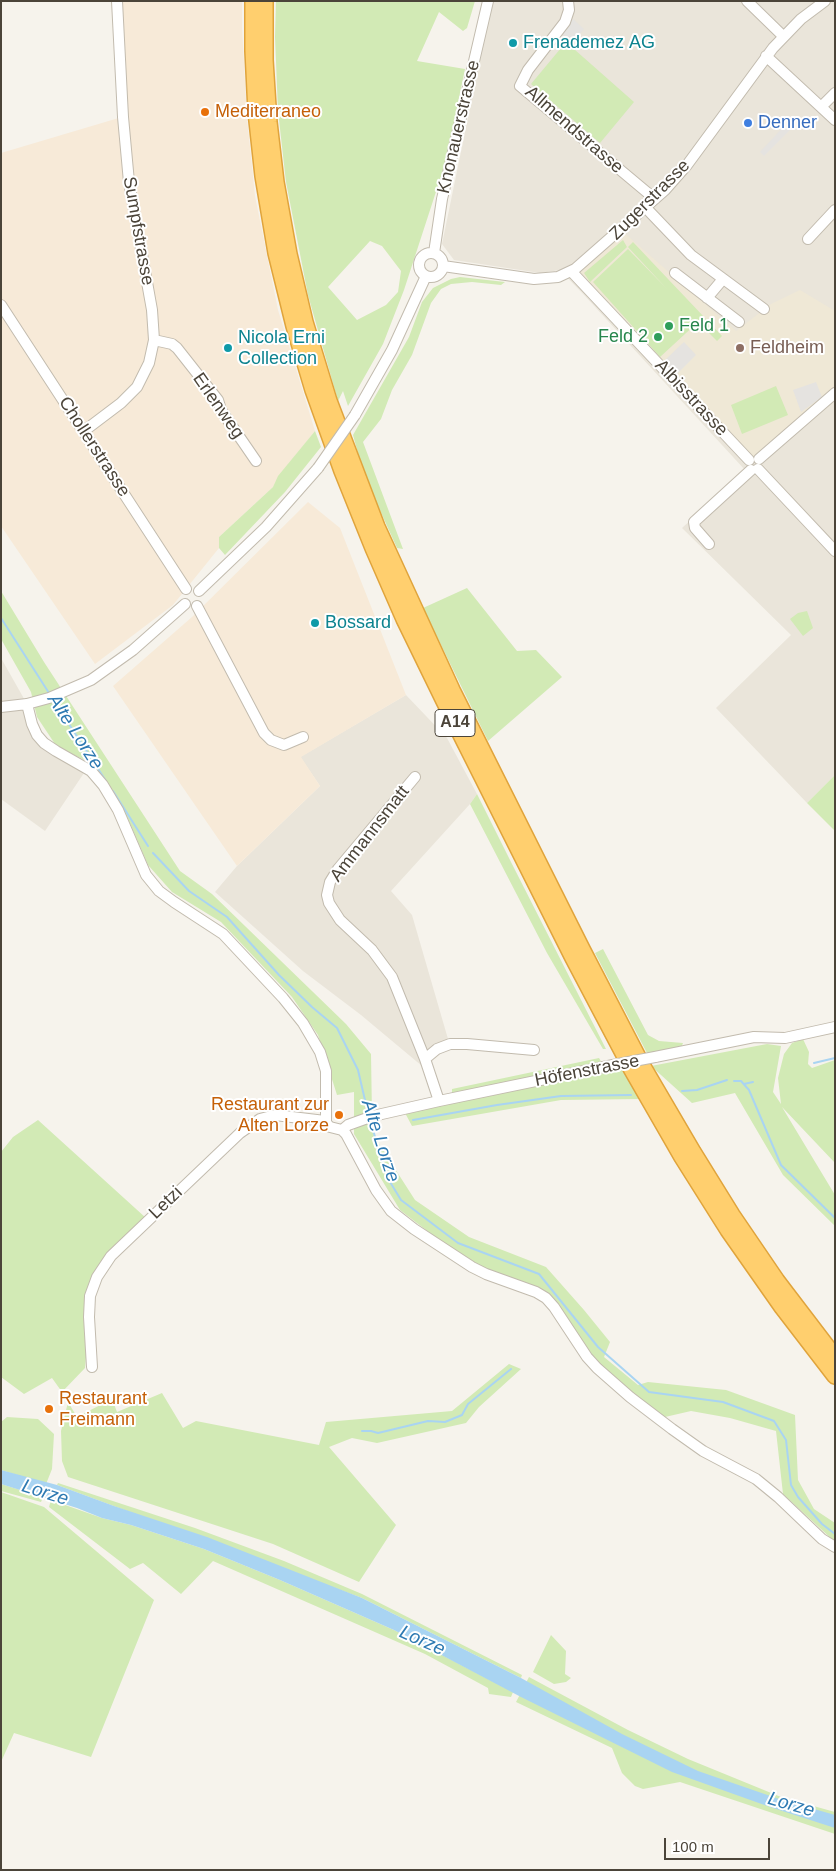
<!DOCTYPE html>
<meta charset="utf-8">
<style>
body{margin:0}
#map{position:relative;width:836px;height:1871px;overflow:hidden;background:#f6f3ec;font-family:Arial,sans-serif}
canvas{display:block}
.frame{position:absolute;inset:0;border:2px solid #4b4439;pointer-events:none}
.scale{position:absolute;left:664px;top:1838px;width:106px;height:22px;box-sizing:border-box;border:2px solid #4b4439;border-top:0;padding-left:6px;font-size:15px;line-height:18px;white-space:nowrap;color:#4b4439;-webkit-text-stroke:4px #fff;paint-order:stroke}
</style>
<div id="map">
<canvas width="836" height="1871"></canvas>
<div class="frame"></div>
<div class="scale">100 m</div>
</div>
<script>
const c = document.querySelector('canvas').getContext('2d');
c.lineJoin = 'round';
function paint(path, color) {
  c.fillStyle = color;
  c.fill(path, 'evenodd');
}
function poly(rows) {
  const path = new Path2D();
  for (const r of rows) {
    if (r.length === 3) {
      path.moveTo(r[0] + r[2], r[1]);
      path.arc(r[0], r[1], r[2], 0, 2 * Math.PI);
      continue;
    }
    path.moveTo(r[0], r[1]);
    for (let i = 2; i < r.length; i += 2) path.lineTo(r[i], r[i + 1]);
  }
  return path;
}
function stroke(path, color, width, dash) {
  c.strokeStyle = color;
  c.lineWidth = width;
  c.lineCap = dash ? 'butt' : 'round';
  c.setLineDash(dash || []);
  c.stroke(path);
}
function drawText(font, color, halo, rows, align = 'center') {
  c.font = font + ' Arial,sans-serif';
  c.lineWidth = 4;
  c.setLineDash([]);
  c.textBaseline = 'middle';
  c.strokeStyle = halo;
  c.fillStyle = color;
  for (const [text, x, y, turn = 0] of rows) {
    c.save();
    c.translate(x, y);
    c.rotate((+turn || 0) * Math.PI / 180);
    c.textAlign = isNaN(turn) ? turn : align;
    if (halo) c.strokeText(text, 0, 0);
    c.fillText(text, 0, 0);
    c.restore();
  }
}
const residential = poly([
 [492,1,835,1,835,775,807,803,716,708,791,635,682,528,745,470,585,296,560,270,540,273,454,260,442,244],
 [1,658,27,704,41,741,84,773,45,831,1,799],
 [406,695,447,738,477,794,470,804,391,891,412,915,448,1039,422,1066,361,1015,303,971,215,892,237,866,320,786,300,757]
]);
const commercial = poly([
 [122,1,242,1,242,28,247,118,255,196,278,310,315,431,279,476,273,487,219,537,219,548,173,605,95,664,1,526,1,153,122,117],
 [308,502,340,528,406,695,301,757,320,786,237,866,113,686,192,617]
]);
const education = poly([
 [621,230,736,331,771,304,800,290,835,311,835,393,759,459,749,460,575,269]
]);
const green = poly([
 [276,1,475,1,467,28,463,31,439,12,417,61,465,69,446,161,404,290,383,344,348,406,343,391,338,401,308,295,286,182,278,111,275,37],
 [370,241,382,246,401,271,398,292,386,305,357,320,328,287],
 [566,42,634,102,600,143,531,84],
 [623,240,627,247,590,282,584,273],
 [633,242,722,336,717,341,698,322,660,357,593,282,628,249,667,289,628,247],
 [460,277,505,282,501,285,472,282,451,284,441,289,431,303,412,355,392,390,381,419,363,442,403,549,397,548,364,475,353,435,409,337,422,302,433,288,451,279],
 [776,386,788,415,742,434,731,405],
 [315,431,321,447,285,492,225,555,219,548,219,537,273,487,278,476],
 [467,588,517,651,536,650,562,677,488,741,423,608],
 [1,591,44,662,180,871,212,894,346,1024,371,1054,372,1116,374,1136,415,1200,469,1237,546,1267,584,1310,610,1342,604,1357,638,1385,648,1382,726,1390,795,1415,798,1480,814,1509,835,1523,835,1542,783,1494,776,1431,730,1418,691,1411,665,1417,608,1374,566,1325,549,1296,465,1260,400,1210,354,1134,354,1092,337,1095,318,1035,292,997,221,922,172,892,148,865,128,819,91,763,57,747,37,717,31,692,1,639],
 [807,611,813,628,803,636,790,619,798,613],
 [835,775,835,831,807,803],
 [477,794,512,864,606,1049,603,1049,547,953,470,804],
 [603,949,648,1035,659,1041,683,1043,681,1048,647,1053,595,953],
 [803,1039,809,1052,808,1064,812,1068,835,1060,835,1163,782,1107,835,1195,835,1226,783,1175,735,1093,692,1103,651,1066,767,1044,781,1046,773,1092,781,1104,778,1078,784,1054,792,1043],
 [599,1058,602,1063,452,1094,452,1089],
 [625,1069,640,1099,561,1100,412,1126,404,1111],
 [38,1120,146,1218,94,1273,85,1368,62,1392,52,1378,24,1394,1,1377,1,1152,13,1137],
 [509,1364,521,1369,479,1407,466,1423,377,1443,352,1438,329,1447,396,1525,359,1582,273,1544,68,1477,62,1461,61,1431,68,1402,77,1417,112,1399,117,1412,162,1393,183,1428,196,1421,319,1445,326,1422,452,1411],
 [7,1417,38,1419,54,1434,52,1469,46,1484,1,1470,1,1422],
 [58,1483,195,1528,284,1561,362,1594,522,1675,521,1678,362,1598,57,1485],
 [1,1484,43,1497,41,1502,1,1491],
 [1,1492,44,1507,154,1600,91,1757,14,1733,1,1762],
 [51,1500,102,1518,131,1525,204,1549,280,1580,394,1630,513,1692,511,1697,489,1694,488,1688,425,1654,213,1561,181,1594,143,1563,130,1569,49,1507],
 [551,1635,566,1651,565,1674,571,1678,566,1682,554,1684,533,1672],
 [529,1677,628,1730,688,1759,781,1797,835,1812,835,1834,680,1782,643,1789,635,1786,622,1773,612,1748,516,1702]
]);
const parking = poly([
 [573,19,584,29,573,42,561,33],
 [790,120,795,125,764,156,760,152],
 [684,342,696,355,677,374,664,361],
 [816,382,822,397,801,412,793,390]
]);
const water = poly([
 [1,1470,57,1485,114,1506,207,1537,362,1598,521,1678,622,1734,698,1771,779,1799,835,1815,835,1828,770,1807,672,1772,521,1697,394,1630,280,1580,204,1549,131,1525,102,1518,77,1508,1,1484]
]);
const stream = poly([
 [1,618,49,693],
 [54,701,106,781],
 [113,791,148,846],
 [153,853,189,891,227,917,279,975,312,1007,337,1028,358,1070,368,1113],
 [814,1063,835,1058],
 [734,1081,741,1081,749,1090,781,1165,835,1218],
 [744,1084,753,1082],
 [682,1091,697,1090,727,1080],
 [370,1120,387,1177,401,1200,458,1243,539,1274,598,1347,649,1392,723,1402,774,1421,786,1440,791,1485,798,1497,822,1524,835,1534],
 [413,1120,497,1105,561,1096,631,1095],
 [362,1431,371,1431,378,1433,428,1421,445,1422,462,1415,468,1404,511,1369]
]);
const minor = poly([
 [568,1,569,10,565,22,528,70,520,86,655,199],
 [747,1,783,36],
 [766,56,835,120],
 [821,107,835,93],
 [646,208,691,255,764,309],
 [808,239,835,210],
 [431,265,12],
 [434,253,442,199,488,1],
 [443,266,534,279,558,277,575,269,665,190,687,165,773,48,801,19,825,1],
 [571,271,749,460],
 [675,273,739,322],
 [707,298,723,279],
 [1,305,186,589],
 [154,340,172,344,177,348,218,400,221,410,256,461],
 [355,415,392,350,426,276],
 [84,431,121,403,137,387,149,363,154,340,152,310,129,182,123,117,117,1],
 [759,459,835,393],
 [758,469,835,551],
 [709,544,695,528,694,522,751,470],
 [199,591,266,527,318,468],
 [197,606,264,733,271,740,284,745,303,737],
 [27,704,32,724,37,735,44,743,56,751,91,771,103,785,118,810,146,875,159,891,174,902,223,934,283,998,303,1023,320,1052,326,1071,326,1123,330,1127,342,1130,346,1134,376,1190,391,1211,414,1229,472,1267,486,1274,536,1292,546,1298,554,1307,587,1357,597,1368,630,1397,672,1429,703,1451,756,1479,778,1497,822,1539,835,1547],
 [1,707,27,704,49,698,91,680,133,650,185,604],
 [415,777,338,869,330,882,327,895,329,903,340,920,372,950,392,977,425,1059,439,1101],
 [655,1057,754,1037,785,1038,835,1027],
 [425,1059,437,1049,450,1044,467,1044,534,1050],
 [342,1130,348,1125,373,1116,439,1101,613,1065],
 [92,1367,89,1317,90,1296,97,1277,111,1256,240,1133,260,1119,275,1115,325,1121]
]);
const highway = poly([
 [253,1,253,51,256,112,263,176,276,253,294,326,313,390,342,471,373,548,404,619,444,701,573,958,632,1070,682,1157,728,1230,782,1307,835,1376],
 [265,1,265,60,269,122,276,182,289,254,305,322,329,401,377,527,452,690,582,949,642,1065,693,1152,732,1215,777,1281,835,1357]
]);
const minorBridge = poly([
 [318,468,355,415],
 [613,1065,655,1057]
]);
const markers = [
 [513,43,5,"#0f9aa8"],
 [205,112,5,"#e8710a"],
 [748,123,5,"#3f7fe0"],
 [669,326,5,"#2e9e5b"],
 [658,337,5,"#2e9e5b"],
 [228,348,5,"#0f9aa8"],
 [740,348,5,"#8d6e63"],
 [315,623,5,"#0f9aa8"],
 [339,1115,5,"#e8710a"],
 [49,1409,5,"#e8710a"]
];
const shields = [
 [455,723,40]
];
const shieldNames = [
 ["A14",455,723]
];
const cultureNames = [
 ["Frenademez AG",523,43],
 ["Nicola Erni",238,338],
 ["Collection",238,359],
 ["Bossard",325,623]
];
const foodNames = [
 ["Mediterraneo",215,112],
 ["Restaurant zur",329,1105,"right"],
 ["Alten Lorze",329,1126,"right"],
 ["Restaurant",59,1399],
 ["Freimann",59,1420]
];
const shopNames = [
 ["Denner",758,123]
];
const streetNames = [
 ["Knonauerstrasse",459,127,-77],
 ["Allmendstrasse",574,130,41],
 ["Zugerstrasse",650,200,-45],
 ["Sumpfstrasse",138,231,80],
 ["Albisstrasse",691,398,47],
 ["Erlenweg",218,406,55],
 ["Chollerstrasse",94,447,57],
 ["Ammannsmatt",370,834,-52],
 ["Höfenstrasse",587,1071,-11],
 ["Letzi",166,1203,-44]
];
const leisureNames = [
 ["Feld 1",679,326],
 ["Feld 2",648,337,"right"]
];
const educationNames = [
 ["Feldheim",750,348]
];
const waterNames = [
 ["Alte Lorze",75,732,57],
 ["Alte Lorze",380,1141,72],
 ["Lorze",45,1493,18],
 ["Lorze",422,1641,24],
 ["Lorze",791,1805,16]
];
paint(residential, '#eae5da');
paint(commercial, '#f7ead8');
paint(education, '#efe8d6');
paint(green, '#d2eab5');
paint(parking, '#e5e3e0');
paint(water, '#a9d4f2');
stroke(stream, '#a9d4f2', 2);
stroke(minor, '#c2bbae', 12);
stroke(highway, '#e0a43c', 18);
stroke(minor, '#fff', 10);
stroke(highway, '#ffcf6e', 15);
stroke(minorBridge, '#c2bbae', 12, []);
stroke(minorBridge, '#fff', 10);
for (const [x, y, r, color] of markers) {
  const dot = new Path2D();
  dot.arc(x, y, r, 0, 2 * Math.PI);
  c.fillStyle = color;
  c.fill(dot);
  stroke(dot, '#fff', 2);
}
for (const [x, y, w] of shields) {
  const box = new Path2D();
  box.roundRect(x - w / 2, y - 13.5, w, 27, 4);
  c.fillStyle = '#fff';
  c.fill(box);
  stroke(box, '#4b4439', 1);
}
drawText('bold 16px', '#4b4439', null, shieldNames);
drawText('18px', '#0d838f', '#fff', cultureNames, 'left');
drawText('18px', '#c56008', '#fff', foodNames, 'left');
drawText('18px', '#366cbe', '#fff', shopNames, 'left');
drawText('18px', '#4b4439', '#fff', streetNames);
drawText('18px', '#27864d', '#fff', leisureNames, 'left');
drawText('18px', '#785e54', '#fff', educationNames, 'left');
drawText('italic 19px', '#2e7ab2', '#fff', waterNames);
</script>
